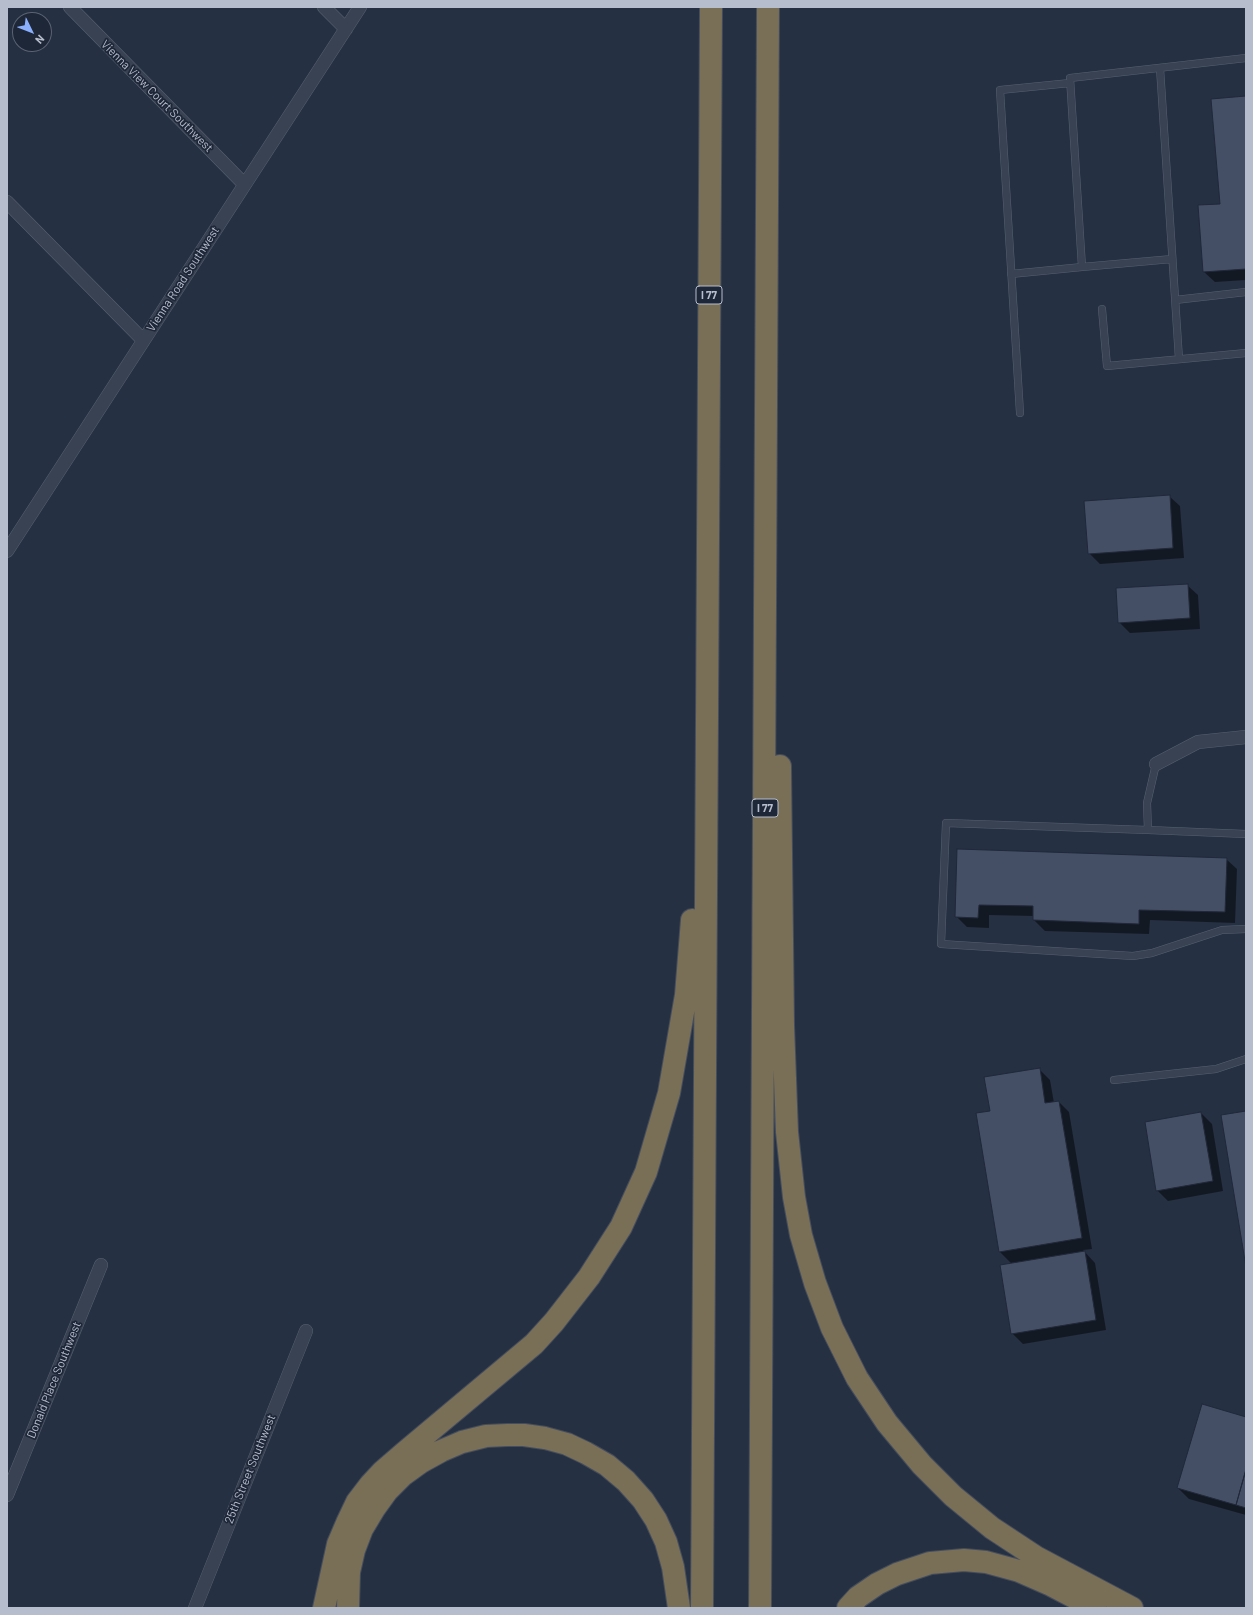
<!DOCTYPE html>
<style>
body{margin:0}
#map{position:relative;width:1253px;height:1615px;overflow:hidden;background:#253043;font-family:Barlow,sans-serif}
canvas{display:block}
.frame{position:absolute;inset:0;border:8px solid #b6bdcc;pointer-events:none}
.north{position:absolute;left:12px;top:12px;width:40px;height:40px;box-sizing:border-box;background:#1e2738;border:1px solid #5b6373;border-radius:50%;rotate:133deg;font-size:11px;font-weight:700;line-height:16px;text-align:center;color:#b6bdcc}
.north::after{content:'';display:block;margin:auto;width:14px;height:18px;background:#8aaffd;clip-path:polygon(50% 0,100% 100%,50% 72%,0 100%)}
</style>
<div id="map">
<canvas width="1253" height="1615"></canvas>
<div class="frame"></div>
<div class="north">N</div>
</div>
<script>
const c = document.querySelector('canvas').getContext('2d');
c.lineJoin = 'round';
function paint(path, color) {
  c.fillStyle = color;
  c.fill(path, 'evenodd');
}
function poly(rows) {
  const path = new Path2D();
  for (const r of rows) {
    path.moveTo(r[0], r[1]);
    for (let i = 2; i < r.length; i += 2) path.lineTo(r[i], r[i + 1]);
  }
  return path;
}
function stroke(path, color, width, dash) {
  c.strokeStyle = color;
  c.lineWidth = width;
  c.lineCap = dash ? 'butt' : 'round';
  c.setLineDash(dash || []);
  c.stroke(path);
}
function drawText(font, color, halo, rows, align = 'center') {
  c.font = font + ' Barlow,sans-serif';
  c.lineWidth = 3.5;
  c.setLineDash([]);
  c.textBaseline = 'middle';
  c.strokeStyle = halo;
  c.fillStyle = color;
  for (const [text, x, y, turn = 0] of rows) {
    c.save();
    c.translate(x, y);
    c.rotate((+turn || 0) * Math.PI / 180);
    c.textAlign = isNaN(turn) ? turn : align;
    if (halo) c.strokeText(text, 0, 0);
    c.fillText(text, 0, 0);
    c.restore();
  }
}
const shadow = poly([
 [1246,97,1246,280,1215,282,1204,272],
 [1169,496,1180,506,1184,558,1100,564,1089,553],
 [1187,585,1198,595,1200,629,1130,633,1119,622],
 [958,850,1226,859,1237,869,1235,923,1150,920,1149,934,1045,931,1034,920,1034,916,989,915,989,928,967,927,956,916],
 [1039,1069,1050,1080,1054,1103,1059,1102,1069,1112,1092,1249,1083,1250,1095,1263,1106,1330,1023,1344,1012,1333,1012,1264,1000,1252,977,1114,991,1111],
 [1201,1113,1212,1124,1223,1191,1168,1201,1157,1190],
 [1246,1418,1246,1515,1189,1499,1178,1488]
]);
const building = poly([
 [1246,96,1246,269,1203,272,1198,205,1220,204,1211,99,1246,96],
 [1170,495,1173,548,1088,554,1084,501,1170,495],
 [1188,584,1190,618,1118,623,1116,588,1188,584],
 [957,849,1227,858,1225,912,1139,910,1139,924,1033,920,1033,906,979,905,978,918,955,917,957,849],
 [1040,1068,1045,1103,1059,1101,1082,1238,999,1252,976,1113,990,1111,984,1077,1040,1068],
 [1246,1111,1246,1267,1221,1115,1246,1111],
 [1201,1112,1213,1181,1156,1191,1145,1122,1201,1112],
 [1085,1251,1096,1320,1011,1334,1000,1265,1085,1251],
 [1202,1404,1246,1417,1246,1469,1236,1505,1177,1488,1202,1404],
 [1246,1470,1246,1508,1236,1505,1246,1470]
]);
const service = poly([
 [1160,68,1179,359],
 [1172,259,1082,267,1070,78,1246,58],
 [1011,274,1082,267],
 [1175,300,1246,292],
 [1102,309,1107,366,1246,353],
 [1020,413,1000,90,1070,83],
 [1156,764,1147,803,1148,830,1246,834],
 [1148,830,946,823,941,944,1133,956,1152,953,1222,930,1246,929],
 [1114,1080,1216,1069,1246,1059]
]);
const minor = poly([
 [70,7,244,184],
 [324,7,346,29],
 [7,202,143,340],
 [7,551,360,7],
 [1156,764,1198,742,1246,737],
 [7,1495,101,1265],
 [195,1608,306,1331]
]);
const motorway = poly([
 [780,766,783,1025,787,1132,794,1197,801,1235,815,1283,832,1328,857,1378,887,1423,922,1465,953,1496,992,1528,1036,1557,1132,1608],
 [324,1608,338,1544,347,1523,357,1502,370,1485,383,1471,405,1452,534,1344,554,1322,589,1277,621,1227,646,1172,669,1093,686,995,692,920],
 [348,1608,349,1572,354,1550,362,1529,374,1509,387,1491,403,1475,421,1462,441,1451,462,1442,486,1436,507,1435,524,1435,545,1438,567,1444,586,1453,607,1465,626,1481,643,1500,656,1520,666,1542,673,1567,679,1608],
 [702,1608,711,7],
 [760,1608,768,7],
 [848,1608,858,1597,877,1584,897,1574,930,1563,964,1560,986,1562,1019,1571,1051,1585,1095,1608]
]);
const shields = [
 [709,295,26],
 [765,808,26]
];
const shieldNames = [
 ["I 77",709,295],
 ["I 77",765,808]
];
const streetNames = [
 ["Vienna View Court Southwest",157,96,45],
 ["Vienna Road Southwest",183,279,-57],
 ["Donald Place Southwest",54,1380,-68],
 ["25th Street Southwest",250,1469,-68]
];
paint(shadow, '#0007');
paint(building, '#444f65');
stroke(building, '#20293a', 1);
stroke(service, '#576070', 8);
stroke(minor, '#576070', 14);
stroke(motorway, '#444d5d', 24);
stroke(service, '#394252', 7);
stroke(minor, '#394252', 13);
stroke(motorway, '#796e56', 22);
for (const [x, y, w] of shields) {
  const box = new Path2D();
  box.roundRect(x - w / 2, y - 9, w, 18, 3);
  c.fillStyle = '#1e2738';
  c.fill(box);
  stroke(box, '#b6bdcc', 1);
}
drawText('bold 11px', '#b6bdcc', null, shieldNames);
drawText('12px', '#b6bdcc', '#1e2738', streetNames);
</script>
